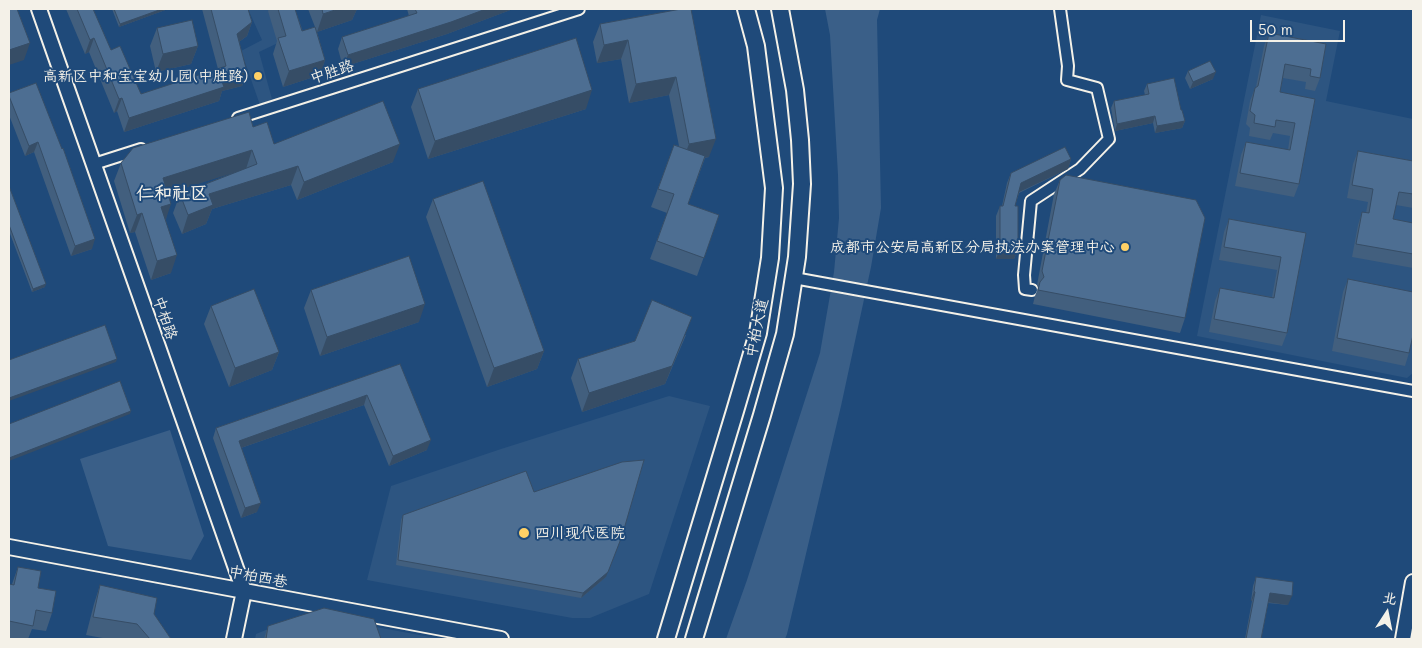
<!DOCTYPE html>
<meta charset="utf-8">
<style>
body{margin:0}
#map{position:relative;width:1422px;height:648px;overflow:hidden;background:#1f4a7a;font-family:Mali,"LXGW WenKai TC",sans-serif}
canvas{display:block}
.frame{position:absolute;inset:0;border:10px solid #f4f1e8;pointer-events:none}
.north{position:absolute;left:1362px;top:588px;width:50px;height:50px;-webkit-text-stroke:4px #1f4a7a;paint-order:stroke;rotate:11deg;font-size:14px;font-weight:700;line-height:20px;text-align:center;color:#f4f1e8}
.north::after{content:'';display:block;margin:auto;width:18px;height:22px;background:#f4f1e8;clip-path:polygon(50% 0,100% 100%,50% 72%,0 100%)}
.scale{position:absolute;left:1250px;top:20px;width:95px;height:22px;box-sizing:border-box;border:2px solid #f4f1e8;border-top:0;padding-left:6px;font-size:15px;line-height:18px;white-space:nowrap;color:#f4f1e8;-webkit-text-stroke:4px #1f4a7a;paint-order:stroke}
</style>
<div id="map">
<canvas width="1422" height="648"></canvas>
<div class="frame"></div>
<div class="north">北</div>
<div class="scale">50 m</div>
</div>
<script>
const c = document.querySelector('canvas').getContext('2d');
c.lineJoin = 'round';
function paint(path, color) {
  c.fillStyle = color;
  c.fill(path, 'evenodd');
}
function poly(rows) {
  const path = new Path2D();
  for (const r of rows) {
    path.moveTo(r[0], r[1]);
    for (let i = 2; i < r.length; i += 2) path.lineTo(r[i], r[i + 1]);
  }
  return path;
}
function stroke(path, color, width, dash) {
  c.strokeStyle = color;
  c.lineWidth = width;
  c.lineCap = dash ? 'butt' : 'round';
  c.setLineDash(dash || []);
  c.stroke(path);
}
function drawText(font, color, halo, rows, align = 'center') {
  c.font = font + ' Mali,"LXGW WenKai TC",sans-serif';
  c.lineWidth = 4;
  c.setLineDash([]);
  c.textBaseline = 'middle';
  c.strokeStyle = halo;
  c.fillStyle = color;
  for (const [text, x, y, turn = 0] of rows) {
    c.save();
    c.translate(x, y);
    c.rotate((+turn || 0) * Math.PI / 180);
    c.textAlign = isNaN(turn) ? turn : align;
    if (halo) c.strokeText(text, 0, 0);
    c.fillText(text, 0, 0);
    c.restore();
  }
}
const built = poly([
 [248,9,295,9,303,31,259,52,272,99,260,105,241,51,262,40],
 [1261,15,1340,31,1326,101,1413,119,1413,373,1407,378,1197,336],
 [669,396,710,406,649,594,590,618,572,618,367,580,391,486,501,449],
 [306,614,441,639,255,639,256,634]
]);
const green = poly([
 [825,9,880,9,877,20,881,208,871,267,841,406,787,634,785,639,726,639,747,580,820,353,834,272,839,218,838,175,830,35],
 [170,430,204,536,191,560,108,546,80,459]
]);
const street = poly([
 [238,118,579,9],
 [94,164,141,149],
 [794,278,1413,391],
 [1032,290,1025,289,1024,275,1031,201,1080,169,1109,139,1097,88,1067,80,1068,66,1060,9]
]);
const secondary = poly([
 [39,9,244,591,234,639],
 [9,547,501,639],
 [1403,639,1413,582]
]);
const primary = poly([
 [666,639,735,411,758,333,770,258,774,188,756,46,746,9],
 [694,639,762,415,785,334,797,257,802,184,800,140,795,90,780,9]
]);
const wall = poly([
 [66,9,93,9,111,50,141,94,218,69,202,9,248,9,252,22,247,36,239,42,247,72,242,86,222,91,219,101,124,132,117,111,114,113,89,52,85,54],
 [112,9,168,9,119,27],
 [269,9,295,9,302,31,315,27,308,9,357,9,352,20,317,32,325,60,320,75,283,87,273,54,277,41,268,11],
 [407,9,513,9,447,34,343,67,338,49,342,37,409,16],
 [681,9,709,157,705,158,688,204,719,215,697,276,650,259,667,213,651,207,674,145,679,146,669,95,629,103,621,59,597,63,593,42,600,24],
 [157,28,198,46,191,64,156,72,150,46],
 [1269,33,1326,44,1320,78,1315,91,1305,89,1306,82,1283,78,1280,92,1315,99,1299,184,1294,197,1235,186,1241,155,1246,142,1288,150,1290,136,1273,133,1270,140,1249,136,1250,128,1246,124,1250,101,1255,88,1256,87,1264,46],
 [1188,71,1213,79,1190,89,1185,78],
 [36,83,92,249,71,256,34,152,25,156,9,115,9,93],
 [1147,84,1181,110,1185,121,1182,128,1155,133,1153,123,1115,131,1111,108,1114,101,1145,95,1144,91],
 [418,89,586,109,428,159,411,107],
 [253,127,274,144,393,162,297,200,291,185,212,209,206,224,182,234,173,213,180,194,238,171,168,193,166,220,171,273,151,280,135,232,130,233,114,181,121,163],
 [1358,151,1413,161,1413,208,1396,205,1393,219,1413,223,1413,268,1352,257,1358,225,1362,212,1366,213,1368,202,1347,198,1353,164],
 [1071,159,1068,169,1019,193,1015,206,1018,249,1014,259,996,259,996,216,1000,206,1002,206,1007,183,1011,173],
 [1060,180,1185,318,1180,333,1033,304,1035,296,1038,288,1037,285,1054,194],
 [9,186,45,287,32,292,9,231],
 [433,199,544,351,537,369,487,387,426,217],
 [1229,219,1306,233,1287,333,1282,346,1209,332,1215,301,1220,288,1272,297,1277,270,1219,260,1224,232],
 [1348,279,1409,353,1405,366,1332,351,1343,292],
 [311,290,419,322,320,356,304,308],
 [211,306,279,352,272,370,229,387,204,324],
 [686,335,665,384,582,412,571,378,578,359],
 [400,364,427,450,389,466,364,405,241,448,257,512,241,518,213,438,216,428],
 [534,492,606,577,581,598,396,565,401,520,403,515],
 [18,567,38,588,52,613,46,631,32,629,28,639,9,639,9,584,12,584],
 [1256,577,1288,605,1268,603,1261,639,1245,639,1252,601,1251,601,1253,586],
 [100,585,154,614,171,639,108,639,86,635,94,604],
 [268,626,381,639,264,639]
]);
const shadedWall = poly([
 [162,9,168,9,119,27,120,24],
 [338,9,357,9,352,20,317,32,323,14],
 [486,9,513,9,447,34,343,67,348,55],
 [252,22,247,36,232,47,237,34],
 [94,38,89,52,85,54,90,40],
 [628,40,621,59,597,63,604,45],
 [30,43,24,60,9,65,9,50],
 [198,46,191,64,156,72,163,54],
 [325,60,320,75,283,87,289,71],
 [247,72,242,86,222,91,219,101,124,132,129,118,221,79],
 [1216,72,1213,79,1190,89,1193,82],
 [676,77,669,95,629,103,636,84],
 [592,90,586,109,428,159,435,141],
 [122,98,117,111,114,113,119,99],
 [1155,116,1153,123,1115,131,1117,124],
 [1185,121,1182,128,1155,133,1157,126],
 [716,139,709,157,682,162,689,144],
 [38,142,34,152,25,156,29,146],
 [400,144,393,162,297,200,304,182],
 [252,150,246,169,156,197,163,178],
 [1071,159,1068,169,1017,193,1021,183],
 [298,166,291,185,212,209,206,224,182,234,188,215,209,194],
 [171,204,165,222,161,207],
 [142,213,135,232,130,233,137,215],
 [95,239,92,249,71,256,75,246],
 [1000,249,1018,249,1014,259,996,259],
 [177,255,171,273,151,280,157,261],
 [46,284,45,287,32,292,33,289],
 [425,304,419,322,320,356,327,337],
 [692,317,665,384,582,412,589,393],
 [544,351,537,369,487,387,494,368],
 [279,352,272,370,229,387,235,368],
 [117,359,116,362,9,401,9,398],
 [367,395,364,405,235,450,239,441],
 [131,411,130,414,9,461,9,458],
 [431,440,427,450,389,466,393,456],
 [261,503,257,512,241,518,245,508],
 [622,536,606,577,581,598,583,593],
 [1254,591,1255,592,1252,601,1251,601],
 [1270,593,1292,596,1288,605,1266,602]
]);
const building = poly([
 [9,9,17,9,30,43,9,50,9,9],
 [77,9,93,9,111,50,120,46,141,94,226,66,211,9,248,9,252,22,237,34,247,72,221,79,224,87,129,118,122,98,119,99,94,38,90,40,77,9],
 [114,9,162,9,120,24,114,9],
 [278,9,295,9,302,31,315,27,325,60,289,71,278,38,286,36,278,9],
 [322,9,338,9,323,14,322,9],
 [415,9,486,9,451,22,348,55,342,37,417,13,415,9],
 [681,9,691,9,716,139,689,144,676,77,636,84,628,40,604,45,600,24,681,9],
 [192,20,198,46,163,54,157,28,192,20],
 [1269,33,1326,44,1320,78,1310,76,1311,69,1285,64,1280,92,1315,99,1299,184,1240,173,1246,142,1290,150,1295,123,1276,120,1275,127,1254,123,1255,115,1250,111,1255,88,1258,86,1269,33],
 [576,38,592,90,435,141,418,89,576,38],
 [1210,61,1216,72,1193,82,1188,71,1210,61],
 [1174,78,1181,110,1182,110,1185,121,1157,126,1155,116,1117,124,1114,101,1149,94,1147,84,1174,78],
 [36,83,62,149,63,148,95,239,75,246,38,142,29,146,9,96,9,93,36,83],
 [383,101,400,144,304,182,298,166,209,194,213,205,188,215,180,194,257,164,252,150,163,178,171,204,161,207,177,255,157,261,142,213,137,215,121,163,133,148,249,112,253,127,267,122,274,144,383,101],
 [674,145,705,156,688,204,719,215,704,258,657,241,674,194,658,189,674,145],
 [1065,147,1071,159,1021,183,1015,206,1018,206,1018,249,1000,249,1000,206,1003,206,1011,173,1065,147],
 [1358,151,1413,161,1413,194,1399,192,1393,219,1413,223,1413,254,1356,244,1362,212,1369,213,1373,189,1352,185,1358,151],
 [1066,175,1196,200,1205,218,1185,318,1038,290,1040,282,1044,277,1042,271,1060,180,1066,175],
 [483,181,544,351,494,368,433,199,483,181],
 [9,186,46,284,33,289,9,225,9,186],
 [1229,219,1306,233,1287,333,1214,319,1220,288,1274,298,1281,257,1224,247,1229,219],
 [409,256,425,304,327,337,311,290,409,256],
 [1348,279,1413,292,1413,335,1409,353,1337,338,1348,279],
 [254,289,279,352,235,368,211,306,254,289],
 [652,300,692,317,672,366,589,393,578,359,635,341,652,300],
 [105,325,117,359,9,398,9,360,105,325],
 [400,364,431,440,393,456,367,395,239,441,261,503,245,508,216,428,400,364],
 [120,381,131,411,9,458,9,424,120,381],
 [644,460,622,536,608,572,583,593,398,560,403,515,526,471,534,492,622,462,644,460],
 [18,567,41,571,38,588,56,591,52,613,36,610,33,626,9,621,9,584,14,585,18,567],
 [1256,577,1293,582,1292,596,1270,593,1261,639,1246,639,1255,592,1254,591,1256,577],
 [100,585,157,598,154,614,171,639,150,639,137,624,93,617,100,585],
 [324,608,374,619,381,639,266,639,268,626,324,608]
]);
const markers = [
 [258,76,5,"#ffd166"],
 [1125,247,5,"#ffd166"],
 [524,533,6,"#ffd166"]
];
const streetNames = [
 ["中胜路",332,72,-18],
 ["中柏路",165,318,71],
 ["中柏大道",757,328,-78],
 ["中柏西巷",258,577,11]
];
const poiNames = [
 ["高新区中和宝宝幼儿园(中胜路)",248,76],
 ["成都市公安局高新区分局执法办案管理中心",1115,247],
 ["四川现代医院",535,533,"left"]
];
const quarterNames = [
 ["仁和社区",172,193]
];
paint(built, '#2d5581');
paint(green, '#3a5f88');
stroke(street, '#f4f1e8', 14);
stroke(secondary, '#f4f1e8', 18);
stroke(primary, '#f4f1e8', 20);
stroke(street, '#1f4a7a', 10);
stroke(secondary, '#1f4a7a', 14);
stroke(primary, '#1f4a7a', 16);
paint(wall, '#425f7e');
paint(shadedWall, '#364d66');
paint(building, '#4d6e92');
stroke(building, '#364d66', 1);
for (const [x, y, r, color] of markers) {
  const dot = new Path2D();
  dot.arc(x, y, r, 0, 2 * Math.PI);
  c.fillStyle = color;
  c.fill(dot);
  stroke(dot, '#1f4a7a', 2);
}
drawText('15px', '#f4f1e8', '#1f4a7a', streetNames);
drawText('15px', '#f4f1e8', '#1f4a7a', poiNames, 'right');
drawText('bold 18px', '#f4f1e8', '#1f4a7a', quarterNames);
</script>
